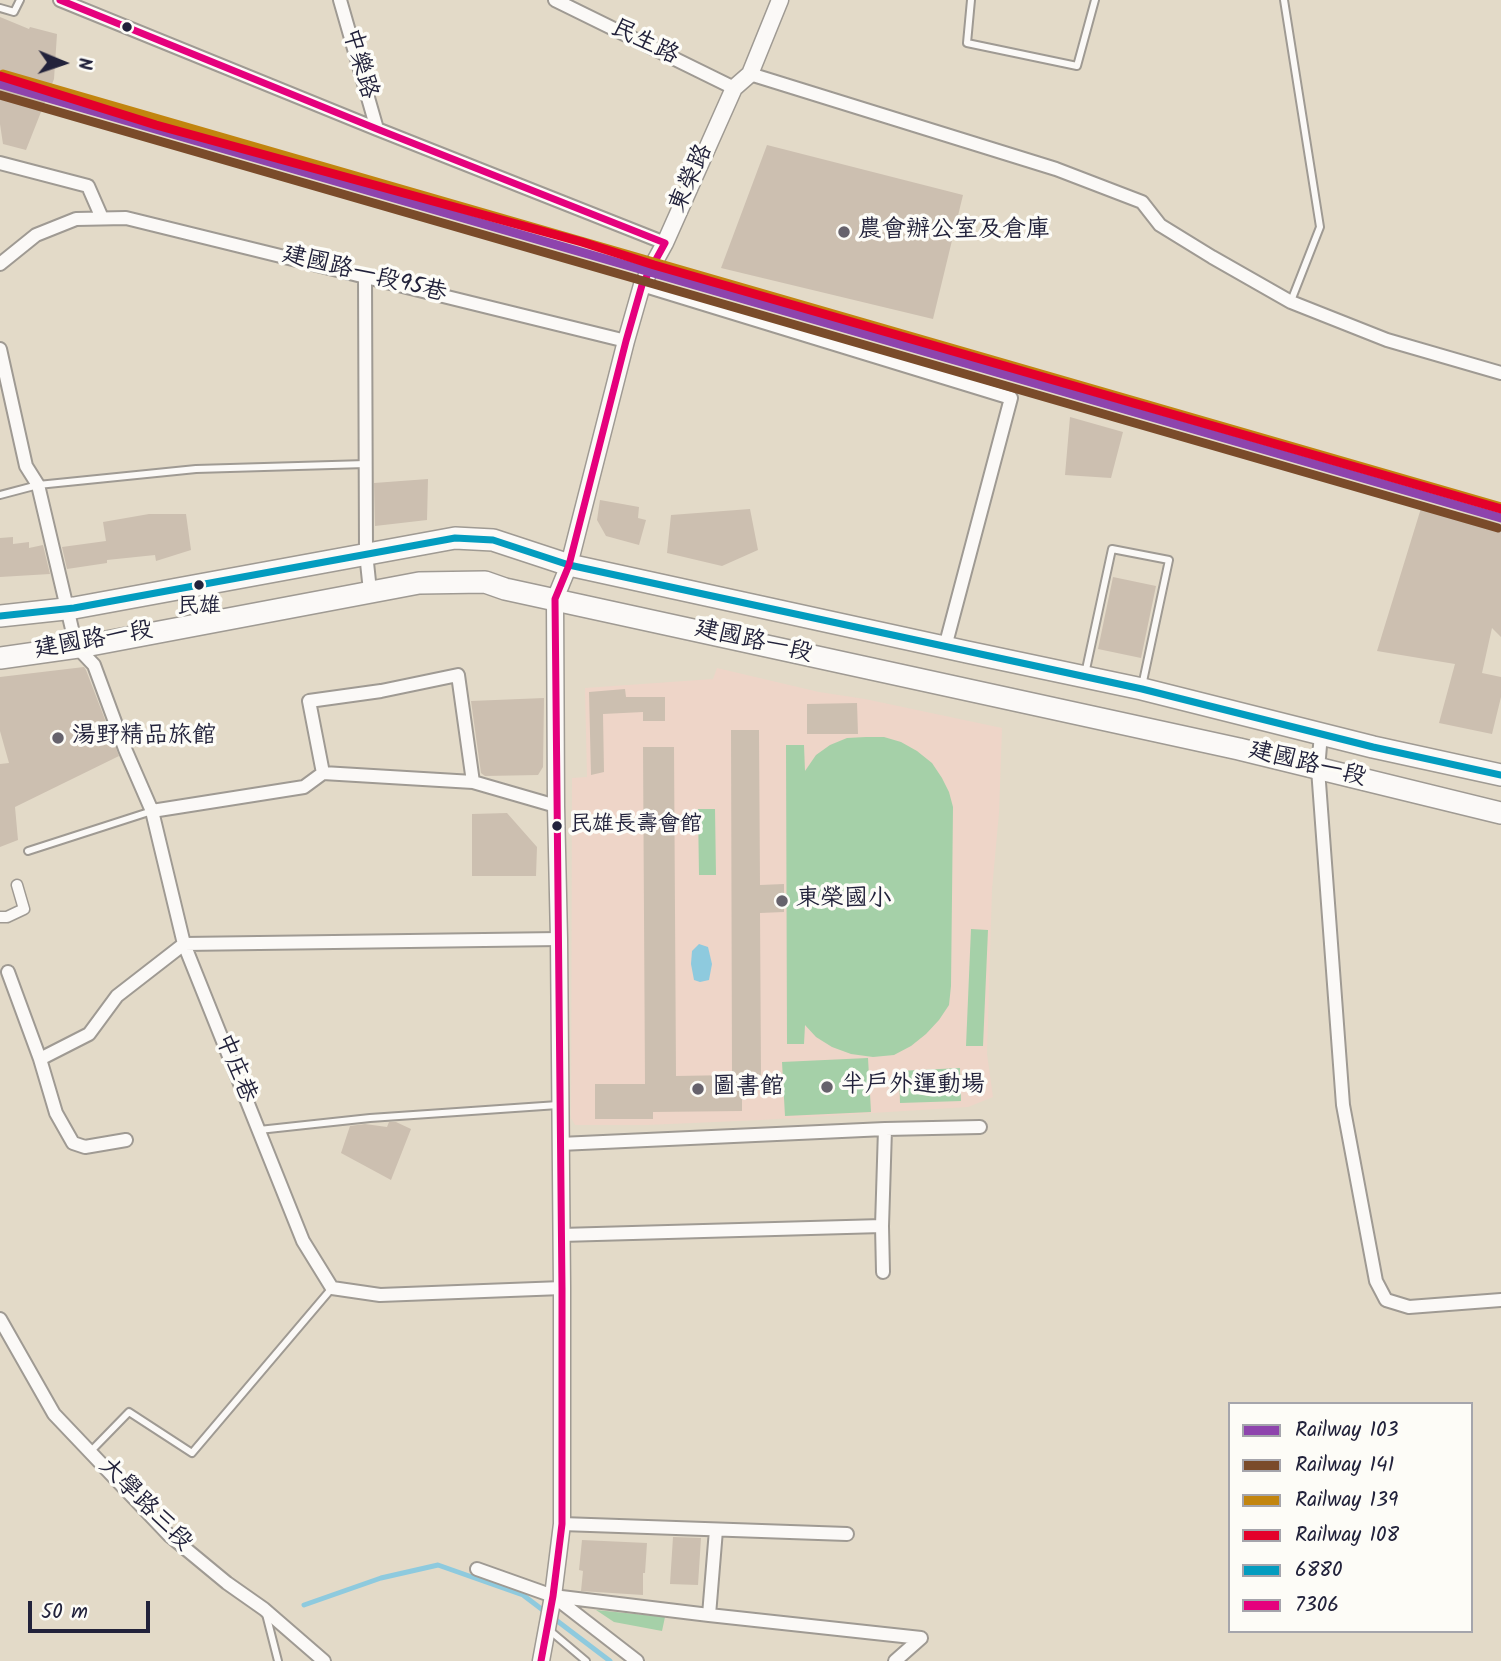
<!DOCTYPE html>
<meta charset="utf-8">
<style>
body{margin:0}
#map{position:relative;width:1501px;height:1661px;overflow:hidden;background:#e3dac8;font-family:Kalam,sans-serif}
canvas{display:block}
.legend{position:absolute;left:1228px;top:1402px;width:245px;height:231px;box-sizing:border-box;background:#fdfcf7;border:2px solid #a5a5ac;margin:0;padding:9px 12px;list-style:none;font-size:21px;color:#22223b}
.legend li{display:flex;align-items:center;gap:14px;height:35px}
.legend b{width:35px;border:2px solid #a5a5ac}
.north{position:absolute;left:28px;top:28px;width:70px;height:70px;-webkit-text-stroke:5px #fdfcf7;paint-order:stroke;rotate:92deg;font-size:19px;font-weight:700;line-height:28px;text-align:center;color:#22223b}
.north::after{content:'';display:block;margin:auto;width:24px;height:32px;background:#22223b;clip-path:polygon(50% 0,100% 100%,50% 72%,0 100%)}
.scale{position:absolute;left:28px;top:1601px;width:122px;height:32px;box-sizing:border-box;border:4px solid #22223b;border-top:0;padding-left:9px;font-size:21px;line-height:24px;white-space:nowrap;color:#22223b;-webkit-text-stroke:5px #fdfcf7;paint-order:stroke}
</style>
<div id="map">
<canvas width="1501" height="1661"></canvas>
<ul class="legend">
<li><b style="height:9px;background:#8e44ad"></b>Railway 103</li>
<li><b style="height:9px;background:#7a4b2a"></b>Railway 141</li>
<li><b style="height:9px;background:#c2850f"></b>Railway 139</li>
<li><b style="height:9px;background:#e4002b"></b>Railway 108</li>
<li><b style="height:9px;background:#039cbf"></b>6880</li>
<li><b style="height:9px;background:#e5007d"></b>7306</li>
</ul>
<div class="north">N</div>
<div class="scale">50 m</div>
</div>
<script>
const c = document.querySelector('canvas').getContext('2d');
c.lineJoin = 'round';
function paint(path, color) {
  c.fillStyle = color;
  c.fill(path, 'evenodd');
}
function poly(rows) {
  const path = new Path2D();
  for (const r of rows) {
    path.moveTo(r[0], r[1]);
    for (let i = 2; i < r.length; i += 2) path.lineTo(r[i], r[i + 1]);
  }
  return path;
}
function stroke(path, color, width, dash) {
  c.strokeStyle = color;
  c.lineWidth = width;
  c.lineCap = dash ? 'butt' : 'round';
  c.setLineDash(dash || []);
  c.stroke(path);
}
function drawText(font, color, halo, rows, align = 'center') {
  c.font = font + ' Kalam,"LXGW WenKai TC",sans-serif';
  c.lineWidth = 7;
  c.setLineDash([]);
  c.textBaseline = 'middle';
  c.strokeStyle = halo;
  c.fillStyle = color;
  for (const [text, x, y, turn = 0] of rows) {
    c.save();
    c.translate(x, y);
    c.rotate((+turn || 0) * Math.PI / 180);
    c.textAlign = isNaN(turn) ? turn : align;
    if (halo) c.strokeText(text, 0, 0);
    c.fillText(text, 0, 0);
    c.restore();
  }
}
const built = poly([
 [717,668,819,692,865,699,1002,728,999,813,992,889,987,1054,993,1097,968,1107,761,1120,647,1125,575,1125,571,1118,572,778,587,777,585,688,713,679]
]);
const green = poly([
 [866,737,884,737,901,742,917,751,932,763,942,778,949,792,953,807,951,986,949,1005,939,1020,926,1034,911,1046,894,1055,873,1057,851,1054,832,1047,816,1037,805,1025,804,1044,787,1044,786,745,804,745,805,771,816,755,830,745,847,738],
 [698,809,715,809,716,875,699,875],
 [971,929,988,930,983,1046,966,1046],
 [868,1058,871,1112,785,1116,782,1062],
 [960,1068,961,1101,900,1103,899,1071],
 [596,1610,665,1617,662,1631,614,1622]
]);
const water = poly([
 [699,944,708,947,712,964,709,980,700,982,694,980,691,964,692,951]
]);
const stream = poly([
 [304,1605,381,1578,438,1565,523,1595,610,1661]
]);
const building = poly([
 [0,17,29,29,30,27,57,34,54,79,26,150,3,144,0,124],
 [767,145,963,195,933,319,721,268],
 [1070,417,1123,432,1111,478,1065,475],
 [428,479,427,520,375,526,374,483],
 [600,500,639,507,638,518,646,520,639,545,606,536,597,520],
 [1422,505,1475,516,1501,524,1501,637,1492,628,1482,673,1501,677,1501,697,1492,734,1439,723,1455,664,1377,651],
 [750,509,758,550,722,566,667,553,671,515],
 [149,514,186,514,191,550,156,561,155,555,107,560,107,563,67,569,62,547,106,541,103,522],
 [13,537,13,544,29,542,29,548,43,545,50,574,0,577,0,538],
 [1113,577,1156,586,1141,658,1098,649],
 [84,667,86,670,119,756,15,807,18,840,0,847,0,764,9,763,0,731,0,677],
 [625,689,626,697,665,697,665,721,643,721,643,712,603,714,604,772,591,775,589,692],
 [544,698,543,767,538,775,485,776,481,773,471,701],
 [857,703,858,734,807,734,807,704],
 [731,730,759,730,760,885,784,884,784,912,760,913,761,1075,755,1075,755,1094,742,1094,742,1111,653,1112,653,1119,595,1119,595,1084,645,1084,643,747,674,747,676,1076,732,1075],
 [507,813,537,847,536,876,472,876,472,814],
 [389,1122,396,1122,411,1129,391,1180,341,1153,350,1126,365,1124,387,1127],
 [673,1537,701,1538,698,1585,670,1584],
 [582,1540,647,1543,645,1573,643,1573,643,1595,581,1591,583,1571,579,1570]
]);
const service = poly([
 [971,0,967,43,1077,66,1095,0],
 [1284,0,1320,227,1291,301],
 [0,8,14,12,20,0],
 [0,495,38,485,196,469,366,464],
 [1085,674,1112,549,1169,560,1142,686],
 [28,851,152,811],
 [259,1130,370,1118,558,1105],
 [90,1452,129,1412,192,1453,332,1288],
 [266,1614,278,1661],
 [548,1629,586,1661]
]);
const pedestrian = poly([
 [0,917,7,917,24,909,17,885]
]);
const minor = poly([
 [60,0,377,129,665,243],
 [340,0,377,129],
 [555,0,734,88],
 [750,74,1056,169,1142,202,1160,225,1212,257,1291,302,1387,340,1501,373],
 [0,163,88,186,102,218],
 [0,264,36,235,76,219,126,218,626,341],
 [365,276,366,553,370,591],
 [642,285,1011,398,945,647],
 [0,349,26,466,38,485,76,646,94,665,125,749,152,811,184,944,303,1241,332,1288,380,1295,562,1288],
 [1321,734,1318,769,1343,1105,1376,1281,1386,1300,1409,1307,1501,1300],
 [323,773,473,782],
 [152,811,304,787,323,773,309,701,381,691,458,675,473,782,556,806],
 [8,972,40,1059,89,1034,117,996,184,944,559,939],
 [40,1059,56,1113,73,1143,85,1147,126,1140],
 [560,1144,885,1129,980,1127],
 [882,1226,883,1272],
 [561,1235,882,1226,885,1129],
 [0,1319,54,1414,169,1535,227,1583,264,1609,324,1661],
 [562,1524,847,1534],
 [477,1569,553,1596,709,1615,921,1638],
 [553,1596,637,1661],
 [709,1615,716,1530],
 [895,1661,921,1638]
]);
const tertiary = poly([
 [541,1661,553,1596,562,1524,562,1288,559,939,556,806,555,599,569,565,626,341,642,285,665,243,734,88,750,74,780,0]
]);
const primary = poly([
 [0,616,74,608,455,538,493,540,569,565,967,652,1142,689,1373,747,1501,775],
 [0,658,85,646,419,583,485,582,505,589,1239,749,1501,813]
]);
const bus1 = poly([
 [0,616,74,608,455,538,493,540,569,565,1142,689,1373,747,1501,775]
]);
const bus2 = poly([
 [60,0,377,129,665,243],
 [541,1661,553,1596,562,1524,562,1288,555,599,569,565,626,341,642,285,665,243]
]);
const rail1 = poly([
 [0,84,1501,518]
]);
const rail2 = poly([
 [0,95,1498,528]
]);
const rail3 = poly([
 [3,74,1501,507]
]);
const rail4 = poly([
 [0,76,156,125,582,242,654,265,1501,509]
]);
const markers = [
 [127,27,6,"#22223b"],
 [844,232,7,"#66626c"],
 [199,585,6,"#22223b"],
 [58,738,7,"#66626c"],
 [557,826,6,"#22223b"],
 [782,901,7,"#66626c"],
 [827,1087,7,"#66626c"],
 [698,1089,7,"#66626c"]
];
const busNames = [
 ["民雄",199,608],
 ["民雄長壽會館",570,826,"left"]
];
const streetNames = [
 ["民生路",644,44,26],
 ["中樂路",358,64,74],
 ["東榮路",693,179,-66],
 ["建國路一段95巷",364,276,14],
 ["建國路一段",94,642,-10],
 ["建國路一段",753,643,13],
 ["建國路一段",1307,766,14],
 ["中庄巷",234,1069,68],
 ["大學路三段",144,1506,45]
];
const poiNames = [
 ["農會辦公室及倉庫",858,232],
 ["湯野精品旅館",72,738],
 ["東榮國小",796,901],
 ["半戶外運動場",841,1087],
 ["圖書館",712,1089]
];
paint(built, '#eed5c8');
paint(green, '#a5d0a8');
paint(water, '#8ecade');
stroke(stream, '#8ecade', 5);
paint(building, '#ccbfb0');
stroke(service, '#9f9a93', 10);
stroke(pedestrian, '#9f9a93', 13);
stroke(minor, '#9f9a93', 16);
stroke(tertiary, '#9f9a93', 19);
stroke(primary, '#9f9a93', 24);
stroke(service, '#fbf9f7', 6);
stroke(pedestrian, '#fbf9f7', 10);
stroke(minor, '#fbf9f7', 12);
stroke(tertiary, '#fbf9f7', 16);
stroke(primary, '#fbf9f7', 21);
stroke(bus1, '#039cbf', 7);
stroke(bus2, '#e5007d', 7);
stroke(rail1, '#8e44ad', 9);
stroke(rail2, '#7a4b2a', 9);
stroke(rail3, '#c2850f', 9);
stroke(rail4, '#e4002b', 9);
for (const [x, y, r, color] of markers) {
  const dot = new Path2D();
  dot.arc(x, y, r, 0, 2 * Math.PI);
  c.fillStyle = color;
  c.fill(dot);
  stroke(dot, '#fdfcf7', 2.5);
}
drawText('22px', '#22223b', '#fdfcf7', busNames);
drawText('24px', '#22223b', '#fdfcf7', streetNames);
drawText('24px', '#22223b', '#fdfcf7', poiNames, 'left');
</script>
